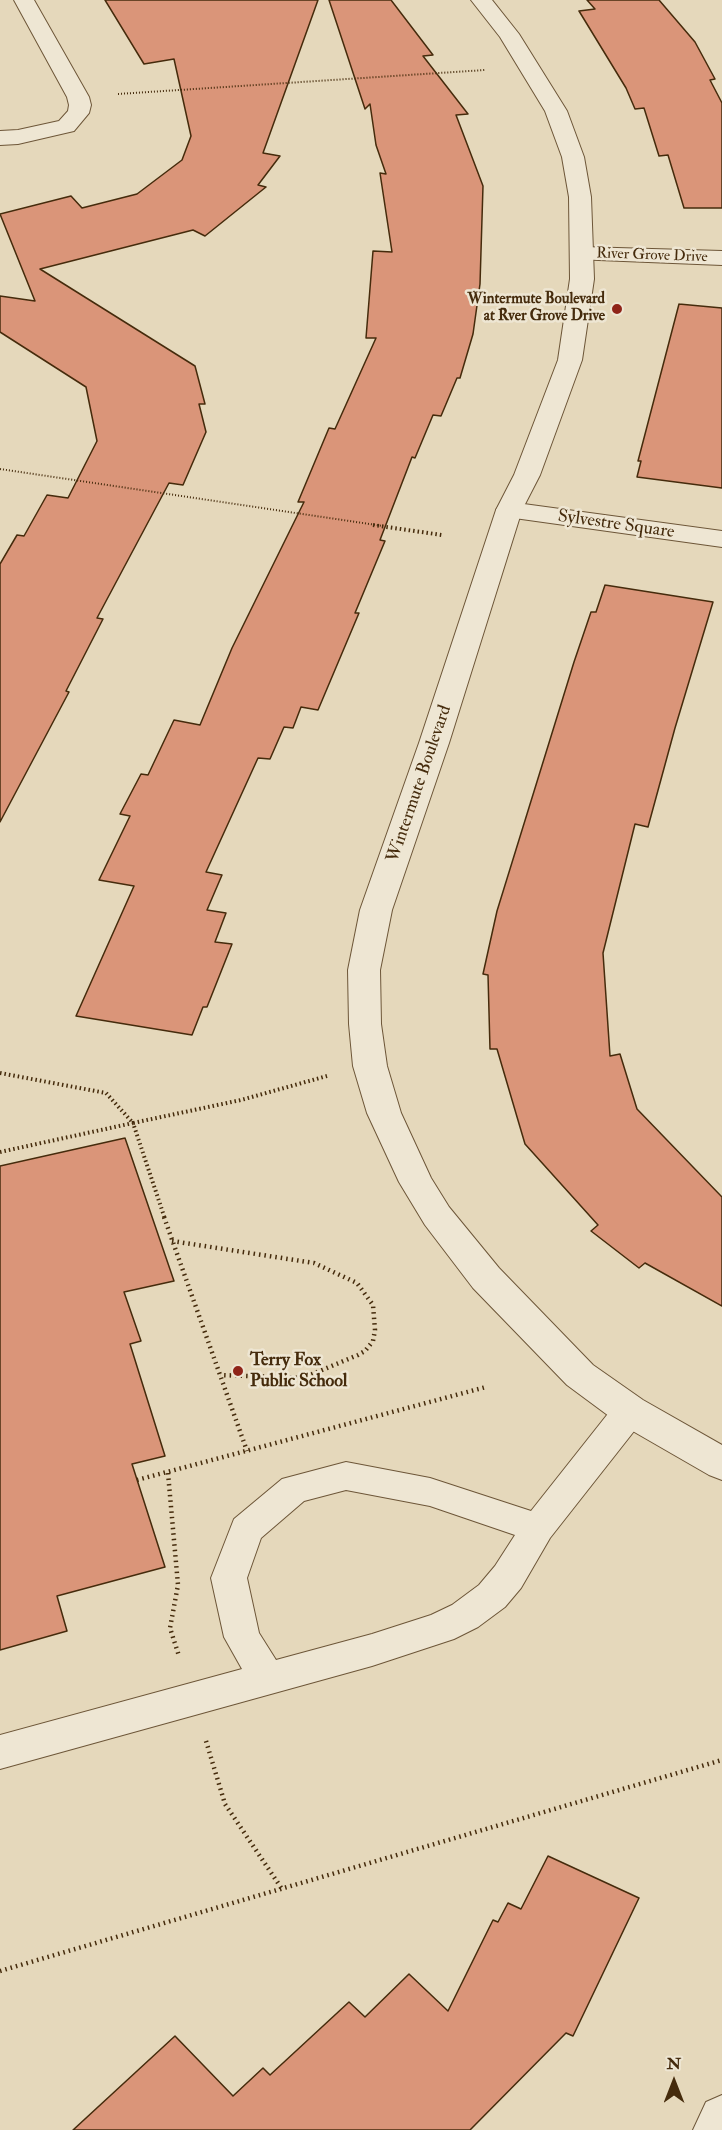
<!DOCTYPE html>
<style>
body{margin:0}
#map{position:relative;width:722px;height:2130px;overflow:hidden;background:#e5d8bb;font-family:"IM FELL Double Pica",serif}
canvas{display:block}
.north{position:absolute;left:644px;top:2052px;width:60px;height:60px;-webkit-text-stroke:4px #eee6d3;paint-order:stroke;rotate:0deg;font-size:16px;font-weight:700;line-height:24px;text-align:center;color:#452b0c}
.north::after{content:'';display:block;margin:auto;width:21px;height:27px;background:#452b0c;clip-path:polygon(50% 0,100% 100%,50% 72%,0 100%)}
</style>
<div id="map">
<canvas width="722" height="2130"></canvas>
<div class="north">N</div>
</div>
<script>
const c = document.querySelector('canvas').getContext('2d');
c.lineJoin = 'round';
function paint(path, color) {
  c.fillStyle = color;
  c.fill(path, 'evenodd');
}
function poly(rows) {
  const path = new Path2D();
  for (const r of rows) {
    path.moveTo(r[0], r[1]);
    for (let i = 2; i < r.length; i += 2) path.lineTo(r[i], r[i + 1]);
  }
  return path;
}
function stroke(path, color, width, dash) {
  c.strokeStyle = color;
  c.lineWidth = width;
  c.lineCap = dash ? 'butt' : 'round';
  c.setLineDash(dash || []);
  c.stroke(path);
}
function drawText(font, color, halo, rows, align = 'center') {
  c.font = font + ' "IM FELL Double Pica",serif';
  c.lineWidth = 5;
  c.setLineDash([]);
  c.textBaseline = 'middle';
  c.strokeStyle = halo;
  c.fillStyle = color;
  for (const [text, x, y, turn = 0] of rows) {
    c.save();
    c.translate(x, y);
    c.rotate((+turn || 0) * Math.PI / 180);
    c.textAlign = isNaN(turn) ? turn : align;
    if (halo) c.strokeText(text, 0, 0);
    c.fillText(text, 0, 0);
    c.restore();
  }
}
const building = poly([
 [105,0,318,0,263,153,280,156,258,185,266,187,205,236,193,230,40,269,195,366,205,404,199,404,206,432,183,485,169,483,97,618,103,619,66,691,69,692,0,822,0,564,17,535,24,536,47,495,68,498,97,441,86,387,0,332,0,296,35,301,0,214,71,196,82,208,137,194,182,160,191,136,174,59,144,64,105,0],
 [329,0,391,0,433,55,423,56,468,114,456,115,483,186,480,284,473,334,460,378,457,378,441,416,433,415,415,458,412,457,380,540,385,541,355,613,359,613,318,710,301,707,293,728,284,727,270,759,258,758,206,872,222,875,207,910,226,913,215,942,232,944,207,1007,203,1007,192,1035,76,1016,134,886,99,880,130,816,120,814,141,774,148,775,174,720,200,725,232,648,304,502,298,502,329,428,335,429,376,338,366,338,373,251,392,252,380,173,386,174,376,145,370,104,365,109,329,0],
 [587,0,659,0,695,42,715,79,710,80,722,103,722,208,684,208,668,155,659,156,644,108,635,109,626,88,579,11,595,9,587,0],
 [679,304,722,308,722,488,637,477,641,461,638,461,679,304],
 [605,585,713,602,675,728,648,827,635,824,603,953,610,1056,620,1054,637,1109,722,1197,722,1306,645,1263,639,1268,591,1231,598,1225,525,1144,497,1049,490,1049,488,975,483,974,497,911,574,662,591,612,596,612,605,585],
 [125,1138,174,1281,124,1292,141,1341,130,1344,165,1456,132,1464,165,1567,57,1596,67,1631,0,1650,0,1166,125,1138],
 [548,1856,639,1898,573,2036,566,2033,470,2130,73,2130,175,2036,233,2096,263,2068,270,2075,349,2002,365,2017,409,1974,448,2011,493,1920,498,1922,508,1903,521,1909,548,1856]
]);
const pathFar2 = poly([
 [118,94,485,70],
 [0,469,383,526]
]);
const pathFar1 = poly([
 [373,525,442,535],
 [0,1073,106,1093,133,1123,241,1100,327,1076],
 [0,1152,133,1123,165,1219]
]);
const path = poly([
 [164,1217,247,1451],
 [172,1241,314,1263,357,1283,373,1305,375,1330,373,1341,365,1351,358,1355,303,1378,220,1375],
 [168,1473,178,1585,170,1628,179,1656],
 [137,1480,486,1387],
 [206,1741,225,1804,282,1889],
 [0,1971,722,1760]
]);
const service = poly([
 [630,1397,642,1401,647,1411,642,1421,550,1538,521,1588,505,1607,478,1627,454,1639,372,1666,0,1769,0,1735,242,1669,224,1637,211,1578,234,1519,282,1479,346,1462,430,1478,531,1511,618,1401,630,1397],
 [346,1490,430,1506,515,1535,495,1566,479,1585,452,1605,431,1615,372,1634,276,1660,259,1633,247,1578,261,1538,304,1501,346,1490]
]);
const minor = poly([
 [14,0,34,0,89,97,91,105,89,113,74,131,18,144,0,145,0,131,18,130,59,121,68,111,69,105,67,97,14,0],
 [582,247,722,251,722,265,574,259,570,254,574,249,582,247],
 [509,502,722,531,722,547,500,516,496,510,500,504,509,502],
 [722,2095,722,2130,693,2130,706,2102,722,2095]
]);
const tertiary = poly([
 [471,0,492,0,519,34,567,111,584,157,591,197,594,279,582,360,540,475,522,510,449,743,392,910,380,970,381,1024,387,1066,401,1113,431,1178,449,1207,499,1268,593,1365,643,1400,722,1445,722,1480,709,1475,617,1422,567,1385,473,1288,425,1225,399,1182,367,1113,353,1066,349,1024,348,970,360,910,419,743,496,510,514,475,558,360,570,279,569,197,562,157,545,111,500,37,471,0]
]);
const markers = [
 [617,309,6,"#8f2418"],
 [238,1371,6,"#8f2418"]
];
const farStreetnames = [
 ["River Grove Drive",652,256,2]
];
const farPoinames = [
 ["Wintermute Boulevard",605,300],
 ["at Rver Grove Drive",605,317]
];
const streetNames = [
 ["Sylvestre Square",616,525,8],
 ["Wintermute Boulevard",420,784,-71]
];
const poiNames = [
 ["Terry Fox",250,1361],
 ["Public School",250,1382]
];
paint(building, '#da9579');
stroke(building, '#452b0c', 1.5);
stroke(service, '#6d5638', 2);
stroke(minor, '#6d5638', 2);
stroke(tertiary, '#6d5638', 2);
stroke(pathFar2, '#452b0c', 2, [1, 2]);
stroke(pathFar1, '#452b0c', 4, [1.5, 3]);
stroke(path, '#452b0c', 4.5, [1.5, 4]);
paint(service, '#eee6d3');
paint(minor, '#eee6d3');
paint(tertiary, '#eee6d3');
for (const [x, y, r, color] of markers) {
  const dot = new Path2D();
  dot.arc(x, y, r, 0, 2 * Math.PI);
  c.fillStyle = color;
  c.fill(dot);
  stroke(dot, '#eee6d3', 2);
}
drawText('15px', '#452b0c', '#eee6d3', farStreetnames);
drawText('bold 15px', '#452b0c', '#eee6d3', farPoinames, 'right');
drawText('18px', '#452b0c', '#eee6d3', streetNames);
drawText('bold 18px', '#452b0c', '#eee6d3', poiNames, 'left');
</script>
